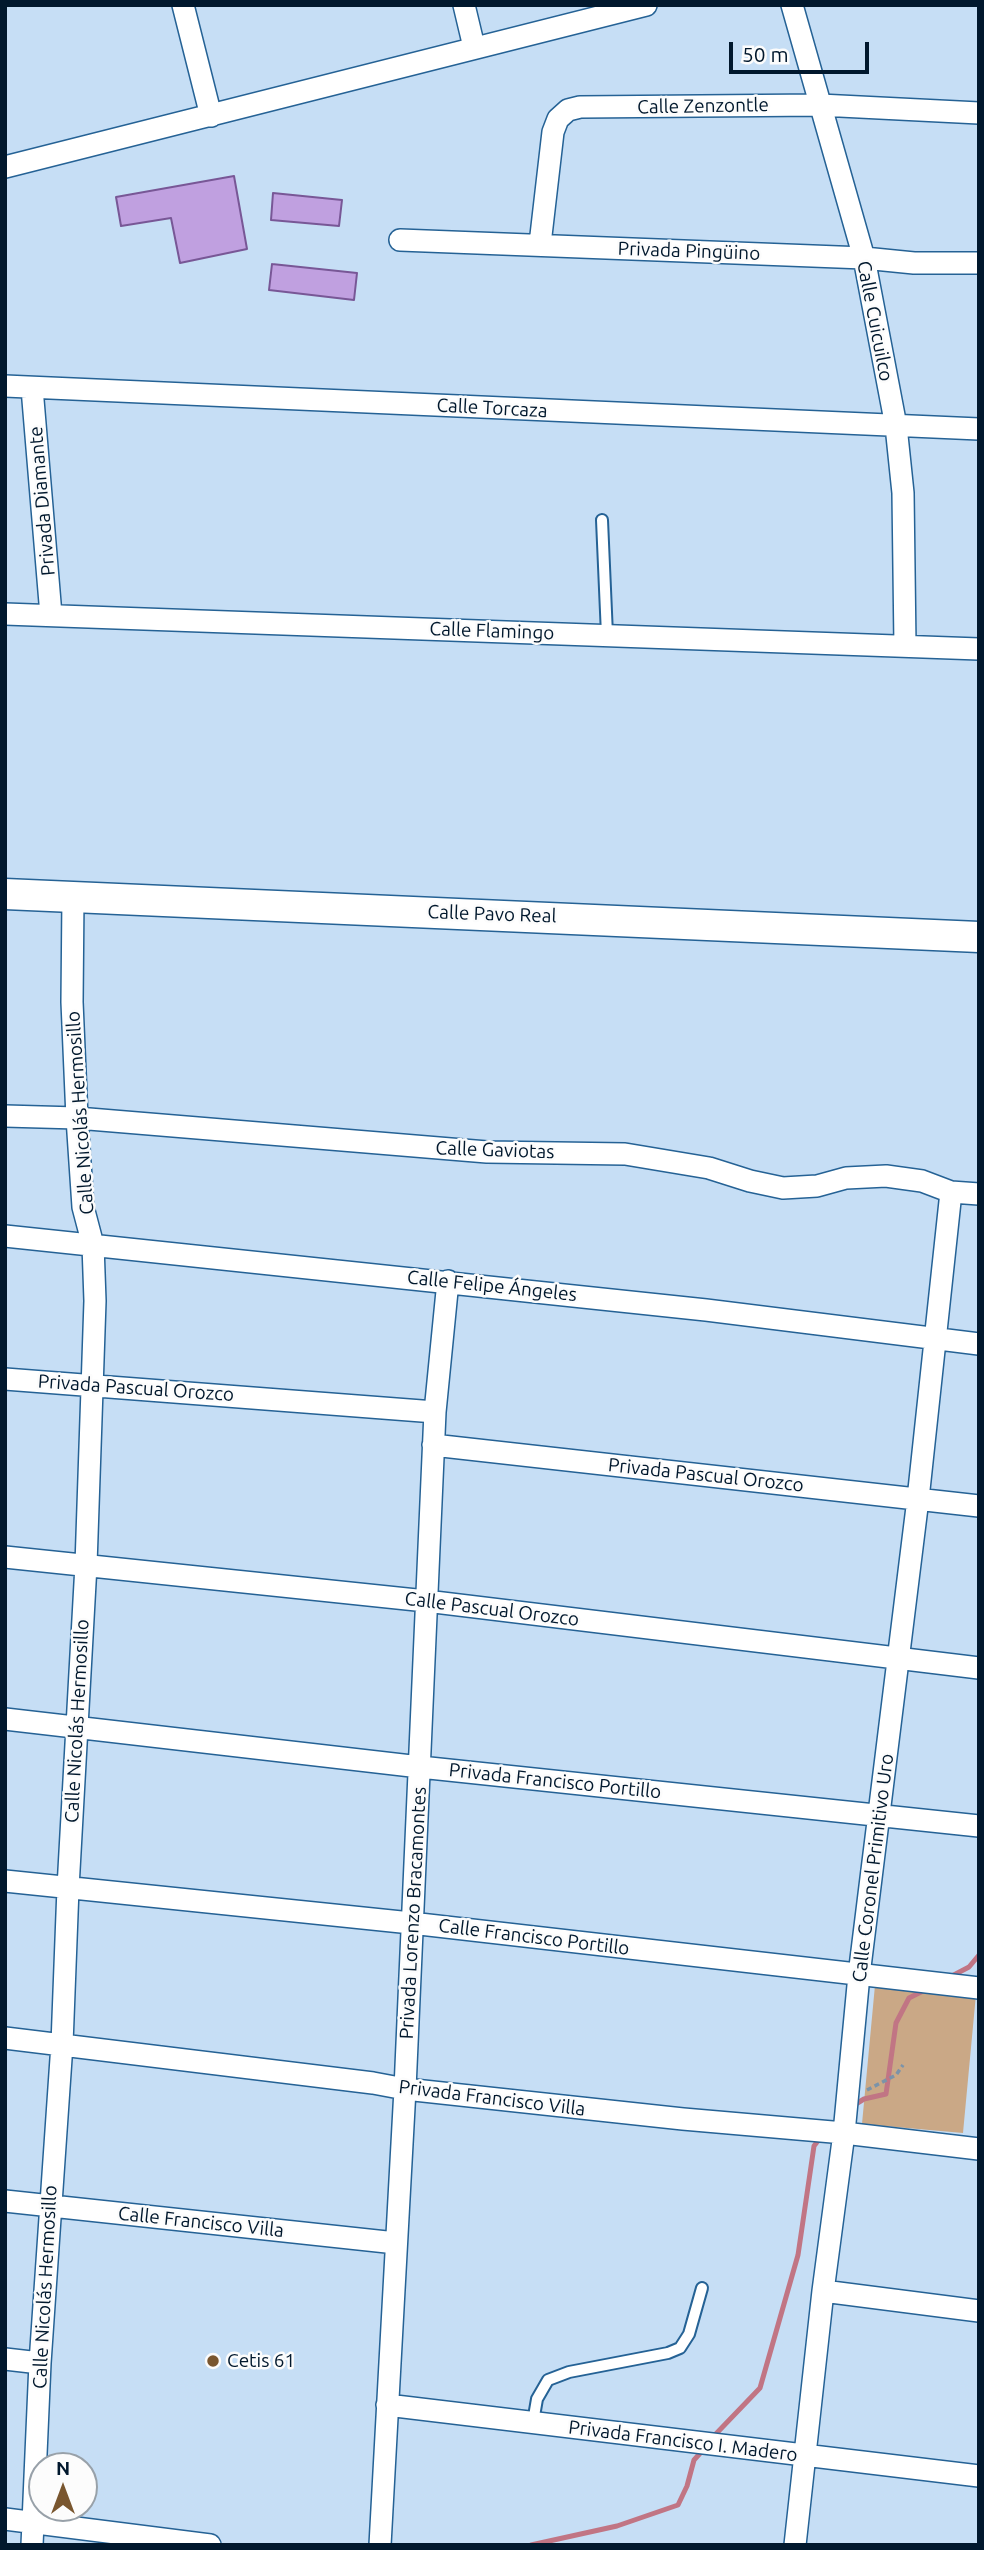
<!DOCTYPE html>
<meta charset="utf-8">
<style>
body{margin:0}
#map{position:relative;width:984px;height:2550px;overflow:hidden;background:#c6def5;font-family:Ubuntu,sans-serif}
canvas{display:block}
.frame{position:absolute;inset:0;border:7px solid #01182d;pointer-events:none}
.north{position:absolute;left:28px;top:2452px;width:70px;height:70px;box-sizing:border-box;background:#fcfcfc;border:2px solid #98a1a9;border-radius:50%;rotate:0deg;font-size:19px;font-weight:700;line-height:28px;text-align:center;color:#01182d}
.north::after{content:'';display:block;margin:auto;width:24px;height:32px;background:#79562f;clip-path:polygon(50% 0,100% 100%,50% 72%,0 100%)}
.scale{position:absolute;left:729px;top:42px;width:140px;height:32px;box-sizing:border-box;border:4px solid #01182d;border-top:0;padding-left:9px;font-size:21px;line-height:24px;white-space:nowrap;color:#01182d;-webkit-text-stroke:5px #fcfcfc;paint-order:stroke}
</style>
<div id="map">
<canvas width="984" height="2550"></canvas>
<div class="frame"></div>
<div class="north">N</div>
<div class="scale">50 m</div>
</div>
<script>
const c = document.querySelector('canvas').getContext('2d');
c.lineJoin = 'round';
function paint(path, color) {
  c.fillStyle = color;
  c.fill(path, 'evenodd');
}
function poly(rows) {
  const path = new Path2D();
  for (const r of rows) {
    path.moveTo(r[0], r[1]);
    for (let i = 2; i < r.length; i += 2) path.lineTo(r[i], r[i + 1]);
  }
  return path;
}
function stroke(path, color, width, dash) {
  c.strokeStyle = color;
  c.lineWidth = width;
  c.lineCap = dash ? 'butt' : 'round';
  c.setLineDash(dash || []);
  c.stroke(path);
}
function drawText(font, color, halo, rows, align = 'center') {
  c.font = font + ' Ubuntu,sans-serif';
  c.lineWidth = 5;
  c.setLineDash([]);
  c.textBaseline = 'middle';
  c.strokeStyle = halo;
  c.fillStyle = color;
  for (const [text, x, y, turn = 0] of rows) {
    c.save();
    c.translate(x, y);
    c.rotate((+turn || 0) * Math.PI / 180);
    c.textAlign = isNaN(turn) ? turn : align;
    if (halo) c.strokeText(text, 0, 0);
    c.fillText(text, 0, 0);
    c.restore();
  }
}
const green = poly([
 [875,1985,976,1994,963,2133,862,2124]
]);
const stream = poly([
 [948,1978,969,1967,979,1955],
 [851,2107,864,2099,886,2094,896,2023,909,1998,927,1989],
 [711,2439,760,2388,798,2255,814,2146,820,2138],
 [531,2545,617,2526,678,2505,687,2486,694,2460,703,2450]
]);
const building = poly([
 [234,176,247,249,180,263,171,218,121,226,116,197,234,176],
 [273,193,342,200,339,226,271,220,273,193],
 [272,264,357,273,354,300,269,290,272,264]
]);
const path = poly([
 [867,2090,896,2075,903,2065]
]);
const lane = poly([
 [602,520,607,635],
 [533,2422,537,2399,548,2380,569,2372,668,2353,680,2348,689,2334,702,2288]
]);
const street = poly([
 [183,5,211,116],
 [464,5,474,47],
 [792,5,864,258,896,426,903,493,905,646],
 [5,167,646,5],
 [400,240,864,258,914,263,979,263],
 [540,244,553,132,558,119,568,110,580,107,820,105,979,113],
 [5,386,979,429],
 [32,388,51,615],
 [5,614,979,649],
 [5,1116,77,1118,487,1152,625,1154,709,1168,750,1181,783,1188,817,1186,846,1178,886,1176,922,1181,951,1192,979,1194],
 [5,1236,706,1310,979,1344],
 [5,1379,435,1412],
 [433,1445,979,1506],
 [5,1557,426,1601,979,1668],
 [5,1719,420,1767,979,1826],
 [5,1881,411,1923,979,1988],
 [5,2038,373,2083,405,2089,683,2119,844,2133,979,2149],
 [5,2201,396,2243],
 [823,2291,979,2311],
 [5,2359,40,2363],
 [387,2405,979,2476],
 [5,2519,210,2545],
 [32,2545,40,2363,62,2044,68,1888,86,1565,95,1301,93,1245,83,1207,77,1118,72,1002,73,897],
 [380,2545,405,2089,435,1412,448,1281],
 [795,2545,823,2291,844,2133,859,1975,918,1499,951,1192]
]);
const secondary = poly([
 [5,894,979,937]
]);
const markers = [
 [213,2361,7,"#79562f"]
];
const streetNames = [
 ["Calle Zenzontle",703,106,-1],
 ["Privada Pingüino",689,251,2],
 ["Calle Cuicuilco",875,321,79],
 ["Calle Torcaza",492,408,3],
 ["Privada Diamante",42,501,-95],
 ["Calle Flamingo",492,631,2],
 ["Calle Pavo Real",492,914,2],
 ["Calle Nicolás Hermosillo",80,1113,-94],
 ["Calle Gaviotas",495,1150,2],
 ["Calle Felipe Ángeles",492,1286,6],
 ["Privada Pascual Orozco",136,1388,4],
 ["Privada Pascual Orozco",706,1475,6],
 ["Calle Pascual Orozco",492,1609,7],
 ["Calle Nicolás Hermosillo",77,1721,-87],
 ["Privada Francisco Portillo",555,1781,6],
 ["Calle Coronel Primitivo Uro",873,1868,-83],
 ["Privada Lorenzo Bracamontes",413,1913,-87],
 ["Calle Francisco Portillo",534,1937,7],
 ["Privada Francisco Villa",492,2098,7],
 ["Calle Francisco Villa",201,2222,6],
 ["Calle Nicolás Hermosillo",45,2287,-87],
 ["Privada Francisco I. Madero",683,2441,7]
];
const poiNames = [
 ["Cetis 61",227,2361]
];
paint(green, '#caa886');
stroke(stream, '#c17584', 5);
paint(building, '#c0a0e0');
stroke(building, '#785796', 2);
stroke(lane, '#256295', 14);
stroke(street, '#256295', 24);
stroke(secondary, '#256295', 33);
stroke(path, '#7b93a9', 3.5, [5, 3.5]);
stroke(lane, '#fff', 10);
stroke(street, '#fff', 21);
stroke(secondary, '#fff', 30);
for (const [x, y, r, color] of markers) {
  const dot = new Path2D();
  dot.arc(x, y, r, 0, 2 * Math.PI);
  c.fillStyle = color;
  c.fill(dot);
  stroke(dot, '#fcfcfc', 2.5);
}
drawText('19px', '#01182d', '#fcfcfc', streetNames);
drawText('19px', '#01182d', '#fcfcfc', poiNames, 'left');
</script>
